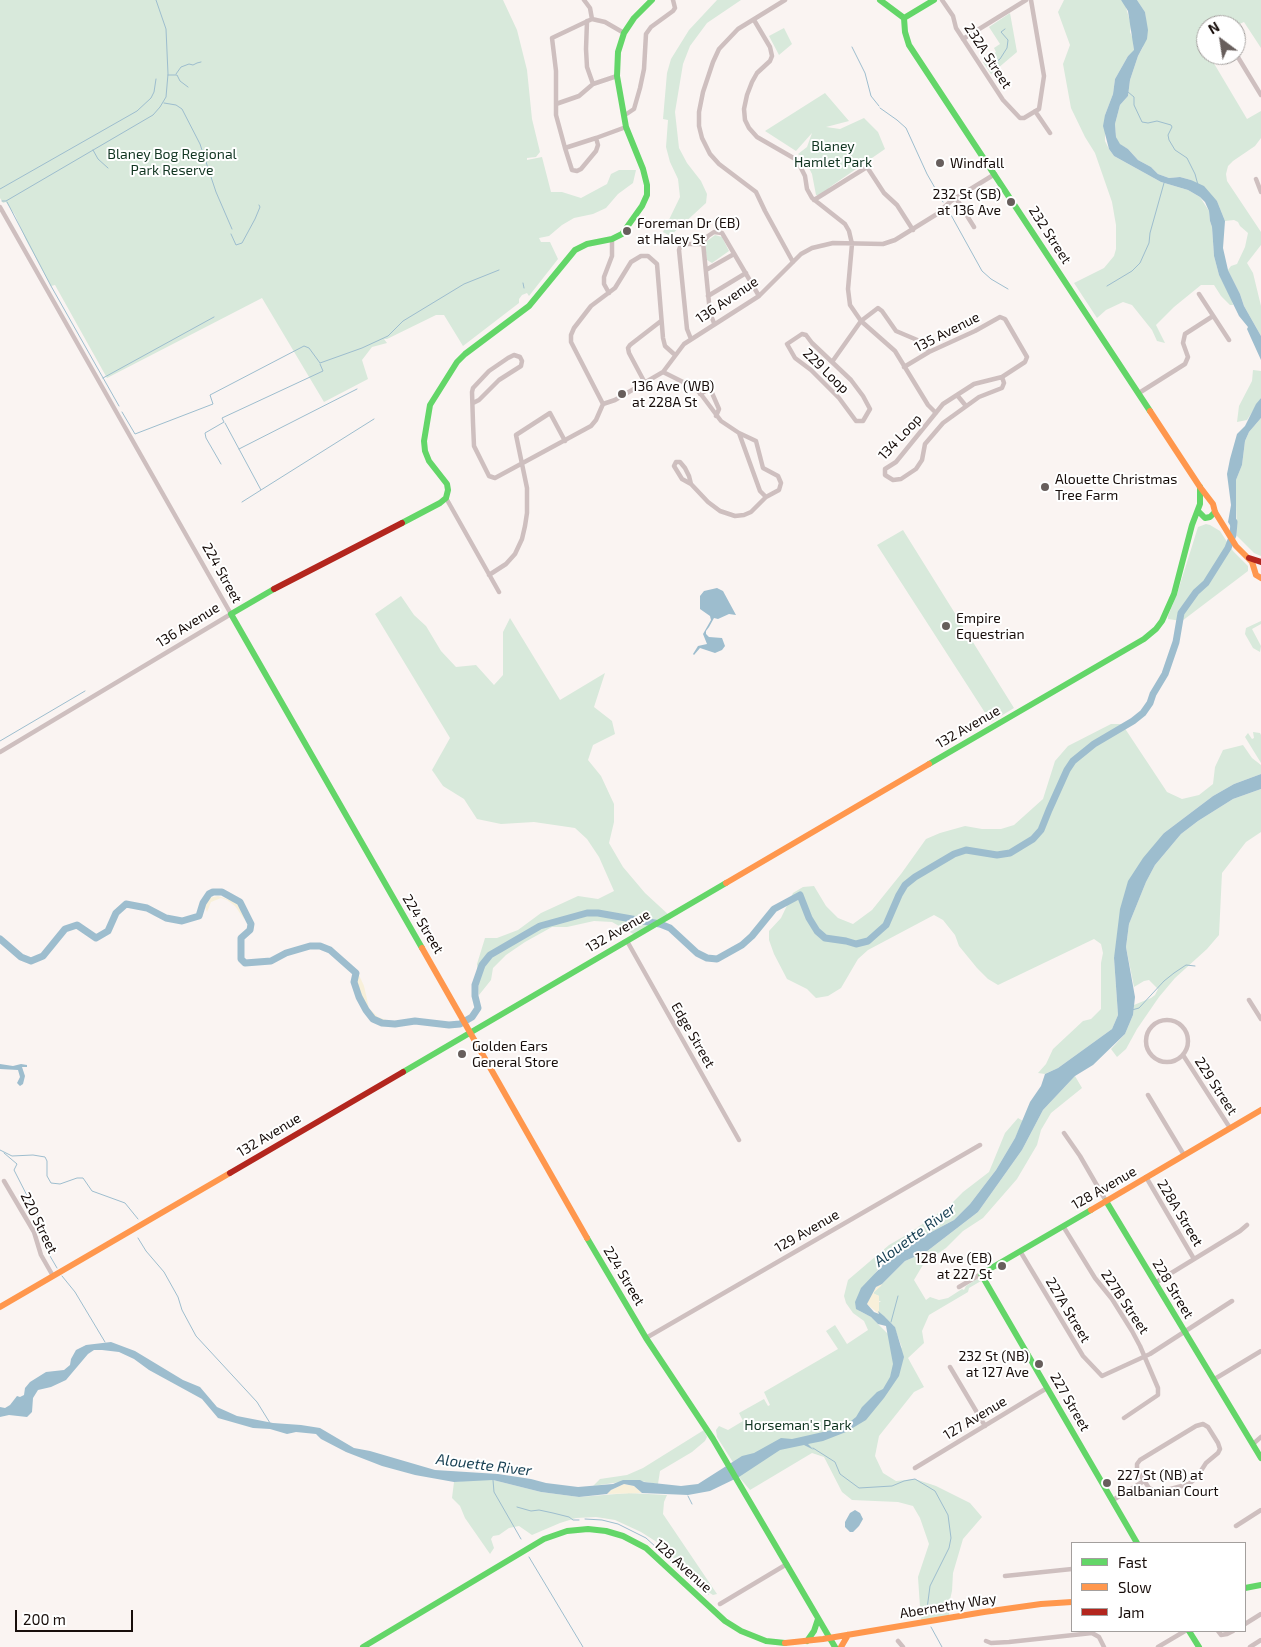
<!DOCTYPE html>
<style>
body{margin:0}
#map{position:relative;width:1261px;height:1647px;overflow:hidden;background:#faf4f2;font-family:"Exo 2",sans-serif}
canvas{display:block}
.legend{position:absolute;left:1071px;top:1542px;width:175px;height:90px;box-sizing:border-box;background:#fff;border:1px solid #a39f9d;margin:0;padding:6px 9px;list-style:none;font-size:15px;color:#180e0b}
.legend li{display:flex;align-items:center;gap:10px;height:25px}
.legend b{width:25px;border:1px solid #a39f9d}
.north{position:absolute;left:1196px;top:15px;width:50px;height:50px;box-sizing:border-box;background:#fff;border:1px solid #a39f9d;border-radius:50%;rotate:329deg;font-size:14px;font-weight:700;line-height:20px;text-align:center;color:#180e0b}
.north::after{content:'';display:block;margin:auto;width:18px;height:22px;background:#675e5c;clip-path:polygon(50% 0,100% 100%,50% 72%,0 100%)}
.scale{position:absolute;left:15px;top:1610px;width:118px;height:22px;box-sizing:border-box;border:2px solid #180e0b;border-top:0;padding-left:6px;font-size:15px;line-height:18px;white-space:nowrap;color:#180e0b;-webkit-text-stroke:4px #fff;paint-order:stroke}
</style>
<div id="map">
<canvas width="1261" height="1647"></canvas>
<ul class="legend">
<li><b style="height:6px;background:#63d668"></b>Fast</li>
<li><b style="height:6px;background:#ff974d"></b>Slow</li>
<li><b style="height:6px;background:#b3261e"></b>Jam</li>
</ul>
<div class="north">N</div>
<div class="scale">200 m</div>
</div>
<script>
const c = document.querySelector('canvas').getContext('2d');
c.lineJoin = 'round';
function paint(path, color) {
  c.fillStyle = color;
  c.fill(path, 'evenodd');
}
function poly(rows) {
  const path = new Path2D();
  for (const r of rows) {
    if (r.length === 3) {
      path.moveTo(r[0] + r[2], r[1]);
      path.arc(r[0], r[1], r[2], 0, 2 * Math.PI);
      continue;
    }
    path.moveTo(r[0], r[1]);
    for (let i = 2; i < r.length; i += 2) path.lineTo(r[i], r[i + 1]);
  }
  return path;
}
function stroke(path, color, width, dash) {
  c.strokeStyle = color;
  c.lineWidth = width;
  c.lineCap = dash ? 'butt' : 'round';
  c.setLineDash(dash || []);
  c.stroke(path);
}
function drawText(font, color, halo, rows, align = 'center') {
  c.font = font + ' "Exo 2",sans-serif';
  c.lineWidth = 4;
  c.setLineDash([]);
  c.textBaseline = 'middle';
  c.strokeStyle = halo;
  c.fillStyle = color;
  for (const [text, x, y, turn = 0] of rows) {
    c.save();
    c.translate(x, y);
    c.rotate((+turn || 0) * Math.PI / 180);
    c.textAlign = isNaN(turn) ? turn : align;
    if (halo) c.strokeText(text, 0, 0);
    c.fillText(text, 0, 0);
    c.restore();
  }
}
const green = poly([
 [0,0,503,0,517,30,527,70,532,119,540,152,536,157,527,158,527,160,542,157,551,192,562,192,581,198,607,184,611,174,619,170,636,170,633,183,618,194,606,208,593,214,574,218,562,225,549,236,539,238,541,242,550,242,558,259,529,296,527,293,522,295,519,299,519,303,463,346,444,315,436,315,387,339,384,339,387,343,372,347,362,360,368,379,324,402,262,298,107,378,55,285,51,286,26,240,15,215,6,202,3,203,0,198],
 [717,0,741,0,707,23,690,46,683,64,675,112,679,148,687,163,701,181,707,194,706,203,670,236,663,232,680,197,678,179,670,162,666,147,668,120,663,119,667,73,671,59,689,30],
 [1064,0,1121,0,1125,4,1131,25,1130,32,1133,39,1134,51,1128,56,1115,79,1113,94,1105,115,1105,141,1109,149,1114,156,1161,182,1188,190,1200,197,1209,211,1210,221,1212,227,1214,256,1219,275,1232,300,1233,305,1230,305,1221,296,1214,285,1201,285,1174,307,1156,325,1165,343,1157,341,1152,330,1132,305,1123,302,1106,310,1097,318,1074,283,1104,268,1114,256,1116,249,1116,225,1112,202,1095,153,1085,137,1071,108,1063,64,1070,45,1058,12],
 [1137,0,1261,0,1261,48,1244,22,1237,25,1206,25,1206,55,1209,55,1247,119,1261,111,1261,138,1255,146,1233,161,1228,166,1226,174,1227,181,1261,232,1261,245,1247,263,1253,273,1261,306,1261,336,1244,306,1240,294,1228,270,1231,266,1237,264,1245,247,1248,233,1240,226,1238,222,1234,220,1225,221,1217,201,1191,180,1180,177,1169,178,1158,174,1151,167,1138,160,1128,149,1119,144,1116,137,1115,124,1120,105,1128,96,1130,80,1138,56,1143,47,1146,21,1145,12],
 [1010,13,1017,52,991,74,983,62,996,52,994,48,1000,44,989,27],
 [784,28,792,44,779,55,769,36],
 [825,93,849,121,826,127,840,129,864,118,878,132,885,149,830,187,822,196,816,195,812,174,805,160,798,154,807,147,812,133,796,151,765,131],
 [715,235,722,237,729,251,712,263,707,260,705,245,707,241],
 [1253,370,1261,371,1261,398,1247,420,1237,422,1239,406,1252,381],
 [1261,418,1261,556,1254,553,1237,536,1236,504,1236,480,1242,465,1245,441,1249,432],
 [1206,524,1210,525,1220,531,1233,551,1248,566,1248,571,1182,621,1168,619,1168,616,1177,594,1198,527],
 [903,530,1014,708,991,722,877,545],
 [401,596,414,615,426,626,441,651,456,667,476,665,494,685,503,675,503,632,510,618,560,700,605,673,594,707,612,721,615,734,593,745,588,760,601,776,614,804,614,822,609,843,623,867,645,893,670,916,637,936,612,922,594,921,567,927,552,927,525,942,506,955,493,968,491,980,479,995,477,964,485,938,497,938,518,930,541,913,578,896,598,899,614,891,599,857,587,839,575,828,534,822,501,824,477,819,464,799,443,786,432,770,450,738,375,614],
 [1261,621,1261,624,1252,629,1261,646,1260,652,1253,648,1245,634,1246,628],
 [1111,724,1122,724,1167,792,1182,799,1199,795,1213,784,1215,767,1223,750,1243,745,1252,758,1261,765,1261,774,1234,784,1213,796,1164,833,1114,958,1118,1015,1112,1029,1058,1068,1045,1074,1038,1073,1046,1064,1053,1049,1083,1021,1091,1019,1101,1009,1101,963,1103,953,1101,944,1094,939,998,985,988,979,977,968,959,946,955,935,943,920,934,915,868,950,858,959,841,988,828,996,816,998,807,989,787,979,774,954,769,940,769,931,781,918,793,893,803,887,814,886,826,906,838,918,853,924,872,910,901,874,926,839,940,833,965,826,982,829,1001,829,1014,825,1043,799,1055,761,1068,746],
 [1253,732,1260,733,1261,735,1261,763,1245,737,1248,733,1252,739,1254,738],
 [1261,789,1261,832,1246,842,1222,873,1219,935,1207,949,1175,978,1159,997,1137,1029,1126,1049,1117,1057,1111,1049,1125,1034,1133,1015,1134,1005,1151,998,1155,995,1158,989,1149,980,1144,981,1134,987,1126,947,1129,924,1146,882,1155,865,1181,834,1198,821,1233,799],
 [1075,1076,1082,1088,1051,1113,1041,1130,1037,1145,1017,1179,983,1218,963,1231,946,1248,924,1263,914,1280,926,1300,930,1297,939,1300,948,1298,962,1289,964,1290,966,1286,977,1279,981,1281,969,1288,968,1292,929,1315,922,1331,924,1343,908,1358,924,1387,914,1392,879,1436,875,1456,883,1473,896,1481,915,1479,936,1486,970,1503,982,1517,963,1539,953,1573,952,1591,948,1608,950,1618,921,1622,918,1577,929,1544,920,1518,913,1506,898,1502,852,1500,842,1492,824,1457,812,1453,750,1490,739,1477,741,1475,717,1437,716,1430,719,1426,728,1430,743,1421,739,1413,764,1399,768,1406,770,1405,764,1392,838,1349,826,1331,835,1325,847,1344,868,1330,864,1321,853,1313,846,1303,844,1296,848,1280,889,1245,908,1234,950,1205,963,1192,989,1172,1005,1133,1018,1118,1023,1121,1015,1138,996,1170,970,1204,954,1220,888,1255,874,1275,860,1311,871,1317,902,1348,894,1326,878,1311,878,1303,881,1301,879,1301,879,1296,874,1294,874,1292,905,1261,926,1252,978,1212,1022,1150,1043,1110],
 [704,1430,707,1437,705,1441,692,1452,660,1471,658,1484,634,1480,593,1486,600,1479,627,1475,643,1468],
 [478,1479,493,1480,541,1492,579,1497,629,1493,667,1495,664,1502,663,1514,717,1594,713,1595,705,1590,660,1544,641,1532,615,1520,596,1517,576,1518,560,1523,532,1535,519,1526,509,1528,499,1535,493,1536,491,1539,494,1548,490,1554,465,1518,460,1506,452,1498,454,1482]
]);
const sand = poly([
 [218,896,239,903,243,909,244,919,235,906,227,900,221,898,211,902,207,912,205,907,209,898],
 [359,975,364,986,369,1008,378,1017,389,1021,388,1022,381,1021,373,1016,361,1000,356,984],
 [879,1284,882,1284,881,1286,873,1293,879,1296,879,1314,867,1304,871,1294],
 [624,1484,634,1486,642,1493,607,1494,611,1490]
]);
const water = poly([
 [1121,0,1137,0,1145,12,1148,30,1147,39,1138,56,1130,80,1128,96,1120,105,1115,124,1116,137,1120,144,1128,149,1138,160,1151,167,1158,174,1169,178,1180,177,1191,180,1204,186,1217,201,1225,221,1223,248,1228,270,1240,294,1244,306,1261,336,1261,360,1251,338,1247,329,1248,327,1239,316,1219,275,1214,256,1212,227,1210,221,1209,211,1205,202,1200,197,1188,190,1161,182,1114,156,1109,149,1103,126,1105,115,1113,94,1115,79,1128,56,1134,50,1128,11],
 [1261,398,1261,418,1249,432,1245,441,1242,465,1236,480,1236,528,1234,532,1228,522,1231,505,1227,474,1230,459,1237,434,1245,426,1256,404],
 [717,588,723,591,736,615,729,614,718,619,714,618,709,627,706,631,706,634,709,637,722,638,725,646,722,650,715,653,700,648,694,655,693,654,698,646,707,644,703,634,711,620,710,616,700,609,700,596,704,591],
 [1261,774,1261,789,1233,799,1198,821,1181,834,1155,865,1146,882,1129,924,1126,947,1135,997,1133,1015,1125,1034,1093,1065,1075,1076,1043,1110,1022,1150,978,1212,926,1252,905,1261,882,1284,876,1287,867,1304,874,1312,879,1314,878,1311,884,1316,895,1327,904,1357,899,1376,884,1398,866,1420,846,1432,823,1441,808,1444,814,1450,804,1445,780,1450,739,1477,710,1491,688,1495,642,1493,634,1486,624,1484,611,1490,607,1494,579,1497,541,1492,493,1480,454,1482,415,1475,382,1466,346,1452,321,1439,316,1434,296,1432,287,1434,270,1429,253,1428,218,1418,202,1399,149,1370,134,1359,119,1352,102,1350,94,1350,88,1354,66,1380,51,1387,38,1390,33,1398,32,1412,27,1417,9,1415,0,1417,0,1407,5,1408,10,1405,17,1396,20,1397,24,1395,25,1388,30,1382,46,1372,64,1370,70,1365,71,1359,76,1350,86,1345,111,1342,135,1351,183,1380,200,1387,217,1407,237,1416,273,1423,301,1425,320,1428,354,1448,370,1451,435,1470,498,1474,531,1479,546,1483,578,1487,613,1484,623,1480,640,1480,644,1482,681,1486,698,1484,742,1456,754,1453,781,1438,792,1439,801,1437,836,1429,846,1425,856,1417,862,1407,877,1392,883,1389,890,1377,893,1364,886,1326,878,1324,871,1317,856,1309,855,1302,861,1288,882,1266,888,1255,954,1220,970,1204,996,1170,1015,1138,1030,1102,1041,1086,1045,1074,1058,1068,1112,1029,1118,1015,1114,958,1120,909,1128,881,1143,858,1164,833,1213,796,1234,784],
 [0,1064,13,1066,21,1064,27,1065,27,1067,22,1067,25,1076,23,1084,20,1086,17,1083,20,1077,18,1070,0,1069],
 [855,1510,860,1513,863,1519,859,1526,853,1532,850,1532,845,1527,845,1522,850,1513]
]);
const stream = poly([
 [852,47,865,73,871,96,879,106],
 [993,64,1000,59,1007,48,1008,40,1001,32,1005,29],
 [176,74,181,67,189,64,193,65,197,63,201,62],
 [168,75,177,75,180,81,188,87],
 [1128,92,1134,97,1134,105,1142,122,1148,123,1157,121,1171,125,1172,127,1168,135,1169,140,1175,150,1187,158,1195,174,1198,185],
 [164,103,176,105,182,109,200,144,216,192,232,229],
 [880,108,897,120,906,128,927,174,943,202],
 [93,150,98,159,108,168],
 [0,189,137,111,151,98,154,92,156,79],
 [2,201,6,201,153,115,160,107,166,97,168,74,166,29,156,0],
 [7,202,51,286,119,406],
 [951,215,982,271,991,279,1008,289],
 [231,234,236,245,242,243,255,219,260,207,259,205],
 [523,283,524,288],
 [1107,286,1132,271,1140,263,1149,243,1150,233,1164,183],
 [103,378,214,317],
 [122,412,135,434,213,404,210,395,304,346,309,348,320,363,362,348,388,336,403,321,464,284,499,270],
 [225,423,261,490,242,502],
 [239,449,357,389],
 [221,464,206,438,205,433,224,422,222,418,323,371,320,364],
 [261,490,374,419],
 [0,741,85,691],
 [1132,1010,1139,1008,1164,981,1174,973,1186,965,1195,966],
 [0,1150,12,1156,33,1155,45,1157,47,1161,47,1176,51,1183,60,1184,77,1178,83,1178,92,1191,125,1203,138,1219],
 [4,1153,17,1164,14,1170,40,1221,50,1256,57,1268],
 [138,1238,146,1251,164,1272,178,1297,182,1310,196,1336,257,1402,270,1423],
 [62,1276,75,1292,105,1342],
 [891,1322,898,1296],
 [813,1448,835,1462,840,1474,859,1488,892,1486,904,1481,915,1479,935,1491,948,1515,951,1538,949,1548,930,1586,927,1609],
 [493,1480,494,1492,521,1539],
 [688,1496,692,1504],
 [517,1507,531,1511,539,1510,553,1513,569,1517,573,1520,579,1520],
 [585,1519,602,1520,618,1524,646,1538,708,1594],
 [529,1557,583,1647],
 [931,1627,942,1647]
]);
const river = poly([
 [0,939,21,957,31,961,43,956,65,929,77,925,96,938,108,931,116,913,126,904,147,908,166,918,182,921,199,916,203,903,209,894,213,892,222,892,240,902,251,924,250,930,241,938,241,959,245,963,271,961,286,953,310,946,320,946,330,950,356,973,354,982,359,997,366,1010,373,1019,382,1023,395,1024,415,1021,449,1025,460,1024,472,1017,478,1008,475,996,475,985,482,965,490,955,540,926,587,913,598,913,660,924,670,928,697,953,707,958,717,959,742,945,752,936,774,909,800,895,809,918,817,931,825,938,846,941,856,944,868,941,886,925,899,895,905,885,915,877,954,854,966,850,997,855,1010,853,1033,839,1041,830,1049,810,1067,770,1073,761,1094,744,1133,721,1143,713,1150,703,1153,694,1165,674,1176,642,1181,613,1196,592,1206,583,1228,548,1233,535,1234,522]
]);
const street = poly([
 [584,0,590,8,592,19],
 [785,0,738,29,719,49,713,62,703,92,699,112,699,126,702,138,710,154,719,164,756,192,765,211,793,262],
 [942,0,953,16,956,28,1003,100,1020,118,1024,118,1039,109,1044,76,1031,0],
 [754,20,770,47,772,56,770,61,757,73,752,82,747,95,744,109,745,120,749,128,757,137,797,160,805,176,807,189,812,198,845,224,849,231,852,244,848,289,850,305,861,321,895,351,928,405,936,413],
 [587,21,586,49,587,67,593,84],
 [963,39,1026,0],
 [1236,54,1261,95],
 [556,104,579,96,593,84,617,76],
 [1035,111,1050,133],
 [625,115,634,109,640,88,644,69,646,34,651,27,673,11,675,8,673,0],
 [596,138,565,148,572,170,577,171,581,169,596,151,598,145,596,138,626,127],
 [565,148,556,115,556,71,552,38,592,19,605,22,624,33],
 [1256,179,1261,192],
 [956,198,974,227],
 [814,200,867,167,884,193,897,205,913,230],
 [0,207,231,614,0,752],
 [706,270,734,254],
 [609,293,604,284,604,277,612,256,612,239],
 [1199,294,1229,340],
 [708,296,746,273],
 [714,323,710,313,703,242,708,236,714,232,722,233,759,296],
 [802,334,806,335,812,343,851,380,863,396,870,409,863,421,856,421,839,398,811,370,795,358,787,344,802,334],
 [691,339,687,329,679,250,680,247,685,244,703,244],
 [832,362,861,321,878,308,882,311,896,331,922,342,929,352],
 [904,367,929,352,975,331,1000,317,1005,319,1027,357,1025,362,1002,377,1004,383,1002,388,979,397,943,423,925,444,922,460,916,469,901,479,893,480,885,475,885,469,896,462,943,404,974,384,1002,377],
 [663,372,693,387,700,393,721,421,739,433,760,491,766,497],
 [645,383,629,353,628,348,630,345,661,321],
 [1139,393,1185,364,1188,357,1183,343,1185,334,1213,316],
 [700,394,707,390,712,393,719,409,716,416],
 [957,395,966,406],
 [473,403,479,400,499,380,521,366,522,361,520,357,514,355,508,358,489,371,473,388,472,392,473,423,474,446,489,476,495,478,591,426,596,420,603,404,615,400,663,372,684,344,759,296,801,254,812,248,833,243,883,244,895,240,937,214,951,201,995,174],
 [603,404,571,342,571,335,574,328,591,306,615,288,631,262,641,256,648,256,657,264,663,338,665,346,675,355],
 [691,484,689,476,685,468,680,462,676,462,674,466,682,479,691,484,708,502,720,511,735,516,744,515,751,512,766,497,779,490,781,483,778,476,763,468,756,441,739,433],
 [446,498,499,592],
 [489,575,506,564,515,554,522,539,525,526,527,513,527,488,516,435,550,413,565,441],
 [627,941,739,1140],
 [1249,1000,1261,1019],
 [1167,1041,21],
 [1183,1055,1230,1128],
 [1148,1095,1184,1155],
 [1064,1133,1080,1156,1106,1201],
 [1146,1177,1194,1259],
 [4,1181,34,1232,41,1255,53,1276],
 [1063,1226,1095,1278,1112,1299,1132,1331,1140,1346,1158,1388,1158,1395,1124,1418],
 [1020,1251,1083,1356,1102,1376,1150,1354,1232,1301],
 [1155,1283,1240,1231,1247,1225],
 [959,1287,981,1274],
 [646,1338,980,1145],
 [950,1367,985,1426],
 [1213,1380,1261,1351],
 [1203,1424,1208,1427,1218,1443,1220,1449,1218,1453,1206,1463,1197,1477,1189,1484,1163,1491,1156,1491,1149,1488,1137,1470,1137,1464,1140,1460,1196,1426,1203,1424],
 [1253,1444,1261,1437],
 [915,1468,1047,1388],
 [1113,1500,1144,1481],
 [1236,1526,1261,1510],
 [1005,1576,1072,1569],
 [720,1604,787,1564],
 [1245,1624,1261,1614],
 [1218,1631,1221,1635,1227,1634,1233,1631],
 [898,1641,903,1647],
 [986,1641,991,1643,1009,1642,1092,1633,1099,1637,1104,1647],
 [1158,1647,1185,1631],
 [1250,1647,1261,1640]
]);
const fast = poly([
 [880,0,904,18],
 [904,18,905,32,909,45,1150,411],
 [904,18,934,0],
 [1198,511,1205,518,1210,517,1215,512],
 [402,523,440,503,446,498,448,490,447,484,429,461,425,451,424,441,430,405,457,362,465,354,529,306,575,250,587,244,612,239,622,234,642,206,647,195,647,185,643,169,626,127,617,76,618,52,624,33,634,18,652,0],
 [274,589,231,614,422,948],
 [929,764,1144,639,1156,629,1162,621,1174,594,1192,525,1200,504,1200,487],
 [403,1072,726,883],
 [1106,1201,1261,1458],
 [1091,1210,981,1274,1137,1543],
 [587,1238,646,1338,713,1439,835,1647],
 [1245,1588,1261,1585],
 [1189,1631,1199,1647],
 [807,1641,814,1631,818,1619],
 [363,1647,544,1539,567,1531,588,1529,606,1531,623,1536,646,1548,725,1621,741,1631,766,1641,785,1643]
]);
const slow = poly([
 [1150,411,1200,487,1213,504,1215,512,1236,546,1252,562,1256,575,1261,578],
 [726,883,929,764],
 [422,948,587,1238],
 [1091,1210,1261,1110],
 [0,1307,230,1173],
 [785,1643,823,1639,984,1612,1041,1604,1072,1602],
 [841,1647,848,1635]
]);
const jam = poly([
 [1249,558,1261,562],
 [274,589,402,523],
 [230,1173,403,1072]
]);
const markers = [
 [940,163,5,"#675e5c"],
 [1011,202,5,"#675e5c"],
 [627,231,5,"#675e5c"],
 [622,394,5,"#675e5c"],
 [1045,487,5,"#675e5c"],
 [946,626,5,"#675e5c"],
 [462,1054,5,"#675e5c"],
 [1002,1266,5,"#675e5c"],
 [1039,1364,5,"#675e5c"],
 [1107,1483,5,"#675e5c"]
];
const streetNames = [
 ["232A Street",988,56,57],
 ["232 Street",1050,235,57],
 ["136 Avenue",727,300,-34],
 ["135 Avenue",947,332,-27],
 ["229 Loop",826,371,44],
 ["134 Loop",900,437,-47],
 ["224 Street",222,573,61],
 ["136 Avenue",188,625,-32],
 ["132 Avenue",968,727,-30],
 ["224 Street",423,924,59],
 ["132 Avenue",618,931,-30],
 ["Edge Street",693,1035,60],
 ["229 Street",1216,1086,57],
 ["132 Avenue",269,1135,-31],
 ["128 Avenue",1104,1188,-30],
 ["228A Street",1180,1213,59],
 ["220 Street",39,1223,64],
 ["129 Avenue",807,1231,-30],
 ["224 Street",624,1276,59],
 ["228 Street",1173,1289,59],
 ["227B Street",1125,1302,56],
 ["227A Street",1068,1310,59],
 ["227 Street",1070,1402,60],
 ["127 Avenue",975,1418,-31],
 ["128 Avenue",683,1566,42],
 ["Abernethy Way",948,1606,-9]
];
const parkNames = [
 ["Blaney",833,146],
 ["Hamlet Park",833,162],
 ["Blaney Bog Regional",172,154],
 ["Park Reserve",172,170],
 ["Horseman's Park",798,1425]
];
const poiNames = [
 ["Windfall",950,163],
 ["232 St (SB)",1001,194,"right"],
 ["at 136 Ave",1001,210,"right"],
 ["Foreman Dr (EB)",637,223],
 ["at Haley St",637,239],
 ["136 Ave (WB)",632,386],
 ["at 228A St",632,402],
 ["Alouette Christmas",1055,479],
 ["Tree Farm",1055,495],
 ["Empire",956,618],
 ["Equestrian",956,634],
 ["Golden Ears",472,1046],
 ["General Store",472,1062],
 ["128 Ave (EB)",992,1258,"right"],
 ["at 227 St",992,1274,"right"],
 ["232 St (NB)",1029,1356,"right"],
 ["at 127 Ave",1029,1372,"right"],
 ["227 St (NB) at",1117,1475],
 ["Balbanian Court",1117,1491]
];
const waterNames = [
 ["Alouette River",915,1235,-36],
 ["Alouette River",484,1465,7]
];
paint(green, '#d8e9db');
paint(sand, '#f8f0da');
paint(water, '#9dbdce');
stroke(stream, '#9dbdce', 1);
stroke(river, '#9dbdce', 7);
stroke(street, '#cebfbf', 4.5);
stroke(fast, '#63d668', 6);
stroke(slow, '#ff974d', 6);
stroke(jam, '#b3261e', 6);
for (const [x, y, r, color] of markers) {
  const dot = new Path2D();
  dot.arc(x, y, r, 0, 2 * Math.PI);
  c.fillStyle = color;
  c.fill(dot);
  stroke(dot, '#fff', 2);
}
drawText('14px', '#180e0b', '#fff', streetNames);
drawText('14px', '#113521', '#fff', parkNames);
drawText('14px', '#180e0b', '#fff', poiNames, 'left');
drawText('italic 15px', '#163f52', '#fff', waterNames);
</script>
